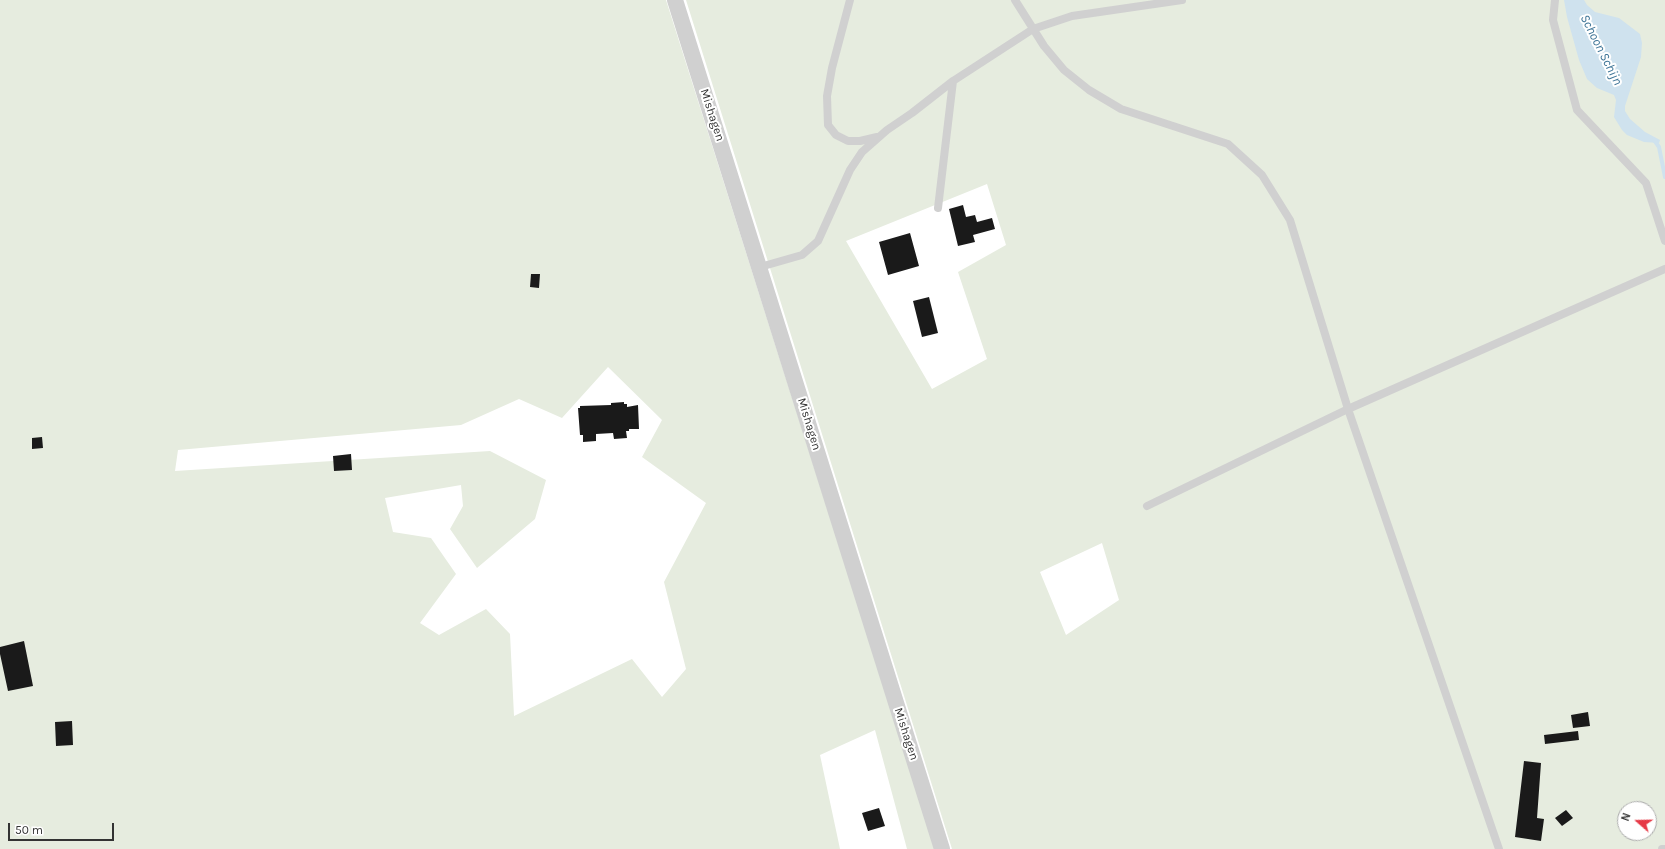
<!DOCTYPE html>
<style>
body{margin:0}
#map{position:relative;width:1665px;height:849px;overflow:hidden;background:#fff;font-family:Karla,sans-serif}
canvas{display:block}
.north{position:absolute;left:1617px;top:801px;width:40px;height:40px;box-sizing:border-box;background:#fff;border:1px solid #adadad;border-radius:50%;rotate:290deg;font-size:11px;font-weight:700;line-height:16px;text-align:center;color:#333}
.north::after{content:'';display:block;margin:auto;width:14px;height:18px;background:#e63946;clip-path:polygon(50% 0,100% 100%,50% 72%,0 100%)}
.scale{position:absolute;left:8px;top:823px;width:106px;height:18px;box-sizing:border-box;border:2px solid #333;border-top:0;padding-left:5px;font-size:12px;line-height:14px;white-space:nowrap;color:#333;-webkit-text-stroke:3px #fff;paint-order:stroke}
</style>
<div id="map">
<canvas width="1665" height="849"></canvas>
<div class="north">N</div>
<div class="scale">50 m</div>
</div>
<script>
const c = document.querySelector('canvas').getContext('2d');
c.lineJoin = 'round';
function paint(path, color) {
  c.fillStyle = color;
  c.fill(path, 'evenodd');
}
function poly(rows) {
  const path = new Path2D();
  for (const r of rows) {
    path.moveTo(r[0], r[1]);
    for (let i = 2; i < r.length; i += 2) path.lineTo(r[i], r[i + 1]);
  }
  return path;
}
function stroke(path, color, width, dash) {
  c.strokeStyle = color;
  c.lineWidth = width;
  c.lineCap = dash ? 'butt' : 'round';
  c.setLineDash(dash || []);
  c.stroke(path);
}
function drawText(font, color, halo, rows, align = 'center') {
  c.font = font + ' Karla,sans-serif';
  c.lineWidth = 4;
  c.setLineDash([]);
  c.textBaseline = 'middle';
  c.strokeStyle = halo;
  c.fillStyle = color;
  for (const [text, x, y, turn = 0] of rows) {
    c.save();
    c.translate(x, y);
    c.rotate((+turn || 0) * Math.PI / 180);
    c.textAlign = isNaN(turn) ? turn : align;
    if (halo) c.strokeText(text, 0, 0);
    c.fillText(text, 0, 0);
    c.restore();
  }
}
const green = poly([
 [0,0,666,0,935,849,907,849,875,730,820,755,840,849,0,849],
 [608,367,662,420,642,457,706,503,664,582,686,669,662,697,632,659,514,716,510,634,486,609,439,635,420,623,456,574,431,538,393,532,385,498,461,485,463,506,450,529,477,568,535,519,546,480,490,451,175,471,178,450,461,425,519,399,562,418],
 [686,0,1665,0,1665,849,952,849],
 [987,184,1006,245,958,272,987,359,932,389,846,241],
 [1102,543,1119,600,1066,635,1040,572],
 [1625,809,1649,809,1649,833,1625,833]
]);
const water = poly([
 [1564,0,1584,0,1587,5,1595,12,1619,18,1640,34,1642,43,1641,57,1625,106,1625,111,1630,119,1645,132,1660,140,1659,143,1644,142,1627,135,1622,130,1614,117,1616,100,1614,95,1597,88,1587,79,1579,60,1567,17]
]);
const stream = poly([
 [1654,140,1659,147,1665,177]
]);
const building = poly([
 [963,205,966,217,975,215,977,222,992,218,995,229,973,235,975,242,958,246,949,209],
 [910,233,919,266,888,275,879,242],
 [531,274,540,274,539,288,530,287],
 [929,297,938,333,922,337,913,301],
 [624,402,624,404,627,404,627,407,638,405,639,429,629,429,629,431,626,431,627,438,614,439,613,433,596,434,596,441,583,442,583,435,580,435,578,408,580,408,580,406,611,405,611,403],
 [42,437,43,448,32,449,32,438],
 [351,454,352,470,334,471,333,456],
 [24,641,33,686,8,691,0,654,0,647],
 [1588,712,1590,726,1573,728,1571,715],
 [72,721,73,745,56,746,55,722],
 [1578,731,1579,740,1545,744,1544,735],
 [1524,761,1541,763,1537,818,1544,819,1541,841,1515,837],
 [879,808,885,826,868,831,862,813],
 [1566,810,1573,818,1562,826,1555,818]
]);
const lane = poly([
 [850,0,832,68,827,96,828,125,836,135,848,141,860,141,877,137],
 [1015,0,1044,46,1064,70,1089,90,1121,109,1228,144,1262,175,1290,220,1348,409,1499,849],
 [1555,0,1553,20,1577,110,1646,183,1665,241],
 [938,208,953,81,1033,29,1072,16,1182,0],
 [760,267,802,255,818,241,850,170,862,152,887,130,912,113,953,81],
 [1147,506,1348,409,1665,269],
 [1662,849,1665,849]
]);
const street = poly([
 [675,0,942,849]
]);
const streetNames = [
 ["Mishagen",712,115,72],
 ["Mishagen",809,424,73],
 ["Mishagen",906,734,72]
];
const waterNames = [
 ["Schoon Schijn",1601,50,63]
];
paint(green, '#e6ecdf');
paint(water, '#cfe2ee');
stroke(stream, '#cfe2ee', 4);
paint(building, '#1a1a1a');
stroke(lane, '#d0d0d0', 8);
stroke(street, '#d0d0d0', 16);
drawText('12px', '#333', '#fff', streetNames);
drawText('italic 13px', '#3f7597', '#fff', waterNames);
</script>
